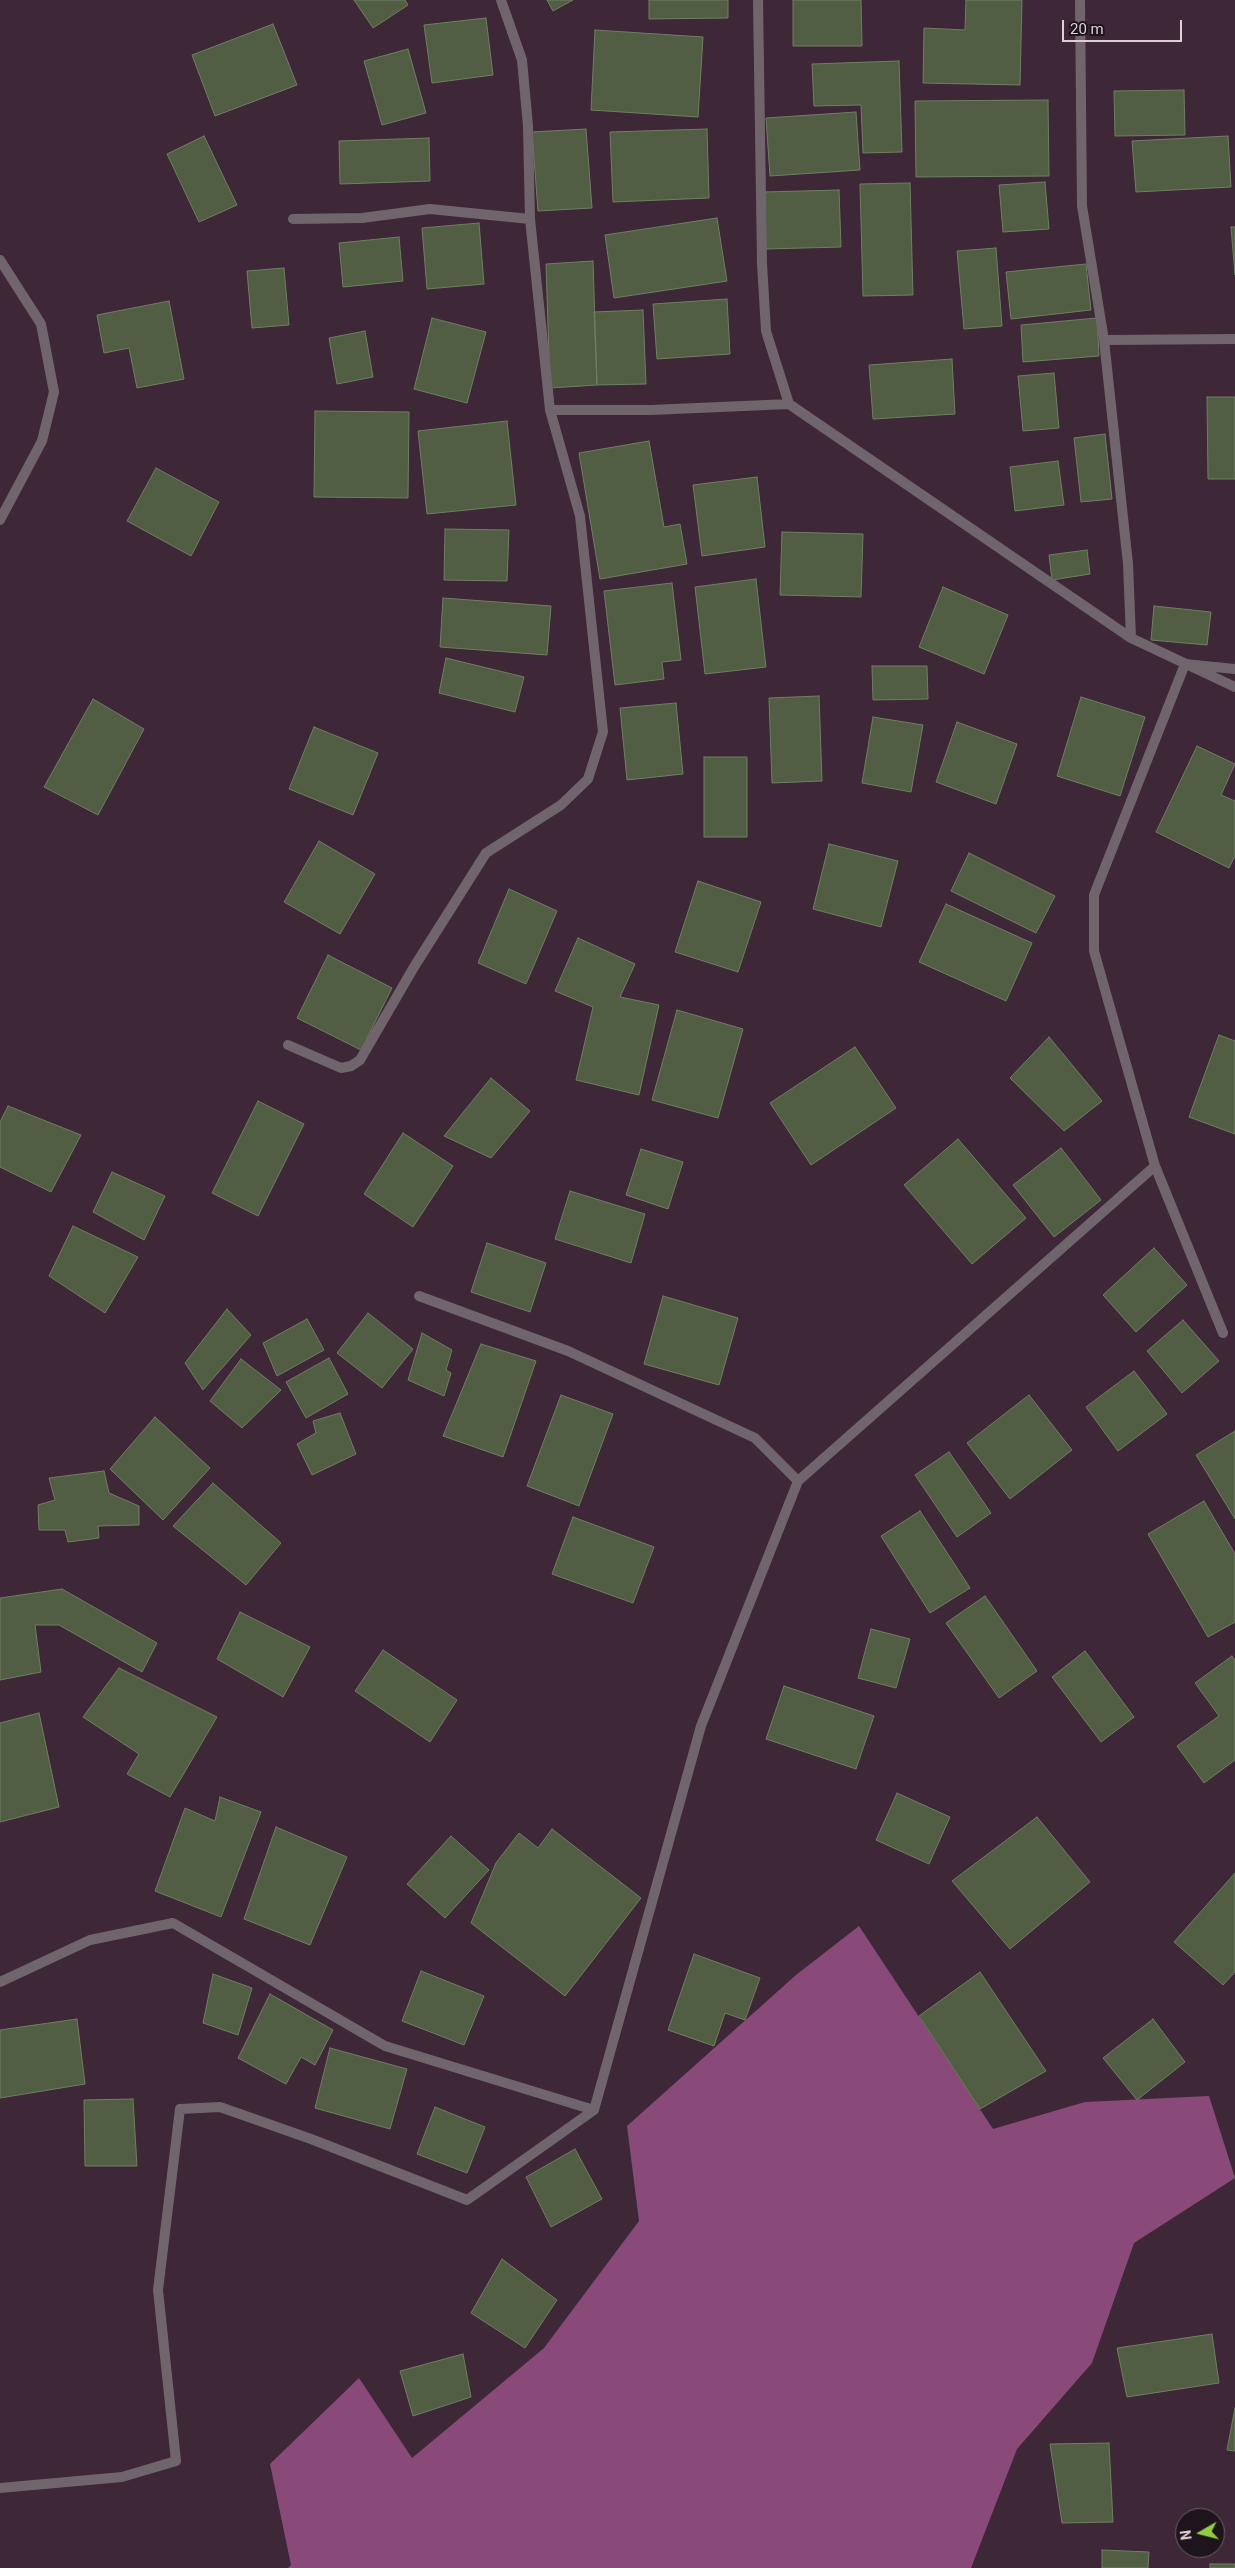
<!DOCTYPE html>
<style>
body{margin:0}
#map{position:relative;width:1235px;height:2568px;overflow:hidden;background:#3e2737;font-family:Roboto,sans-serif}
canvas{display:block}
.north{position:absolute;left:1175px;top:2508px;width:50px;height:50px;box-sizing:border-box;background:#1e141b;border:1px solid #6b5e67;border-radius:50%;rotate:262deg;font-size:14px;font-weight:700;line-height:20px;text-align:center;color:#deced8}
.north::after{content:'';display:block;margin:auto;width:18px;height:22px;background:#91cd40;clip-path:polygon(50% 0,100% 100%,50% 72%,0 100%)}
.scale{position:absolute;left:1062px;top:20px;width:120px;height:22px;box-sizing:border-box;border:2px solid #deced8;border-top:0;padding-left:6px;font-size:15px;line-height:18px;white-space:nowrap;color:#deced8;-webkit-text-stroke:4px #1e141b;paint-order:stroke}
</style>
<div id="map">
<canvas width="1235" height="2568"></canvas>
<div class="north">N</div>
<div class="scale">20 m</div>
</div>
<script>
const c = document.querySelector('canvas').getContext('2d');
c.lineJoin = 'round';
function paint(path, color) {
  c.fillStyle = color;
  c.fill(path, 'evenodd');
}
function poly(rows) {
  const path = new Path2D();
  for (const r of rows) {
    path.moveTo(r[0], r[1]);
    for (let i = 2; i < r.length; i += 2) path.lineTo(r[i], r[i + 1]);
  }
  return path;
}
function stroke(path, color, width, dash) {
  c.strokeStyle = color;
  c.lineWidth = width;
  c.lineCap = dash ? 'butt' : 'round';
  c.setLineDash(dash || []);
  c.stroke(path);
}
const forest = poly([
 [859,1926,993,2129,1085,2102,1209,2096,1235,2178,1134,2243,1092,2363,1017,2449,971,2568,288,2568,291,2565,270,2464,359,2378,412,2458,544,2348,639,2221,627,2126,796,1975]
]);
const building = poly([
 [354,0,405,0,408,5,373,28,354,0],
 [547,0,573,0,553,11,547,0],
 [649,0,728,0,728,18,649,19,649,0],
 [793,0,861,0,862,46,793,46,793,0],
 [966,0,1022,0,1020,85,923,83,924,28,965,30,966,0],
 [486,18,493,75,432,83,424,25,486,18],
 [273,24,297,85,215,116,192,55,273,24],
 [595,30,703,37,698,117,591,110,595,30],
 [408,49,426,113,382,125,364,61,408,49],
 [899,61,902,152,863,153,861,105,814,106,812,64,899,61],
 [1184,90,1185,135,1115,136,1114,91,1184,90],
 [1048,100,1049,176,916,177,915,101,1048,100],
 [856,112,860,170,770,176,766,118,856,112],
 [586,129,592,208,538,211,532,132,586,129],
 [707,129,709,198,613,202,610,132,707,129],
 [204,136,237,205,199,222,167,154,204,136],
 [1228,136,1231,187,1136,192,1132,141,1228,136],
 [429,138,430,181,340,184,339,141,429,138],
 [1045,182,1049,229,1003,232,999,185,1045,182],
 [910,183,913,295,863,296,860,184,910,183],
 [839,190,841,247,766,249,764,192,839,190],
 [717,218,727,281,614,298,605,235,717,218],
 [479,223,484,284,427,289,422,228,479,223],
 [1231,227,1235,227,1235,275,1231,227],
 [399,237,403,281,343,287,339,243,399,237],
 [996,248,1002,326,964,329,957,251,996,248],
 [593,261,597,385,550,388,546,264,593,261],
 [1086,264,1091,310,1011,319,1006,272,1086,264],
 [284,268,289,325,252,328,247,271,284,268],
 [727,299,730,354,657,359,653,304,727,299],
 [169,301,184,379,137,388,129,348,104,353,97,315,169,301],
 [643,310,646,384,597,385,594,312,643,310],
 [432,318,486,332,467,403,414,389,432,318],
 [1097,318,1099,356,1023,362,1021,325,1097,318],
 [365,331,373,377,337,384,329,338,365,331],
 [952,359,955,414,873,419,869,365,952,359],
 [1054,373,1059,428,1023,431,1018,376,1054,373],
 [1207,397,1235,397,1235,479,1208,479,1207,397],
 [315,411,409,412,408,498,314,497,315,411],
 [507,421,516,505,427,514,418,431,507,421],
 [1105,434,1112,499,1081,502,1074,438,1105,434],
 [649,441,664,527,680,524,687,564,600,579,579,453,649,441],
 [1058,461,1064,505,1015,511,1010,467,1058,461],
 [156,468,219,502,191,556,127,521,156,468],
 [757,477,765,547,702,556,693,485,757,477],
 [445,529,509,530,507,581,444,580,445,529],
 [782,532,863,534,861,597,780,595,782,532],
 [1087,550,1090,574,1052,580,1049,555,1087,550],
 [756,579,766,667,705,674,695,587,756,579],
 [672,583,681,660,662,662,664,679,615,685,604,591,672,583],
 [943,587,1008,615,984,674,919,647,943,587],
 [443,598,551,606,547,655,440,647,443,598],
 [1154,606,1211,612,1207,645,1151,640,1154,606],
 [446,658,524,677,515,712,439,693,446,658],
 [872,666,927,666,928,699,873,700,872,666],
 [819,696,822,781,772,783,769,698,819,696],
 [1081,697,1145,717,1120,796,1057,776,1081,697],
 [93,699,144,729,98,815,44,787,93,699],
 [676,703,683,774,627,780,620,708,676,703],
 [873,717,923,725,911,792,862,783,873,717],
 [957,722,1017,744,996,804,936,782,957,722],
 [314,727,378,753,353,815,289,789,314,727],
 [1197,746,1235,764,1221,795,1235,801,1235,856,1229,868,1156,832,1197,746],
 [704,757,747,757,747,837,704,837,704,757],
 [319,841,375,874,340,934,284,902,319,841],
 [829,844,898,861,881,927,813,909,829,844],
 [969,853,1055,896,1036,933,951,891,969,853],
 [698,881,761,902,738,972,675,952,698,881],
 [509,889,557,911,526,984,478,963,509,889],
 [946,904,1032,943,1006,1001,919,962,946,904],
 [578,938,635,964,620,997,659,1005,639,1095,576,1080,593,1007,555,991,578,938],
 [328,955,392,988,361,1050,297,1018,328,955],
 [677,1010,743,1029,718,1118,652,1100,677,1010],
 [1219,1035,1235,1041,1235,1134,1189,1117,1219,1035],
 [1049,1037,1102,1101,1064,1131,1010,1078,1049,1037],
 [855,1047,896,1108,811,1165,770,1103,855,1047],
 [491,1078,530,1111,491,1158,444,1136,491,1078],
 [258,1101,304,1124,258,1216,212,1193,258,1101],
 [8,1106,81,1135,51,1192,0,1167,0,1122,8,1106],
 [403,1133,453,1166,413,1227,364,1194,403,1133],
 [958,1139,1026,1218,972,1264,904,1185,958,1139],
 [1061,1148,1101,1200,1054,1237,1013,1185,1061,1148],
 [641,1149,683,1162,668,1209,626,1195,641,1149],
 [112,1172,165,1196,144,1240,93,1212,112,1172],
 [570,1191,645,1214,631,1263,555,1239,570,1191],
 [73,1226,138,1257,105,1313,49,1276,73,1226],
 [487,1243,546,1263,530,1312,471,1292,487,1243],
 [1154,1248,1187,1285,1136,1332,1103,1295,1154,1248],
 [663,1296,738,1318,719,1385,644,1364,663,1296],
 [227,1309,251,1335,203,1390,185,1363,227,1309],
 [368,1313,413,1349,382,1388,337,1353,368,1313],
 [307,1319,324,1350,277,1376,263,1343,307,1319],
 [1183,1320,1219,1361,1182,1393,1147,1351,1183,1320],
 [422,1333,452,1350,446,1370,451,1373,444,1396,408,1380,422,1333],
 [481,1344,536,1361,503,1457,443,1436,481,1344],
 [329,1358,348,1394,306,1418,286,1382,329,1358],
 [241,1359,281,1390,242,1428,210,1401,241,1359],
 [1134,1371,1167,1414,1118,1451,1086,1407,1134,1371],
 [561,1395,613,1414,579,1506,527,1486,561,1395],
 [1029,1395,1072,1450,1010,1499,967,1443,1029,1395],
 [340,1413,356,1454,312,1475,297,1444,316,1433,313,1421,340,1413],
 [155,1417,210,1468,163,1520,110,1469,155,1417],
 [1235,1431,1235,1519,1196,1455,1235,1431],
 [949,1452,991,1513,957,1537,915,1475,949,1452],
 [104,1471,109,1493,139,1506,139,1525,98,1526,99,1538,68,1542,65,1530,39,1530,38,1505,55,1500,49,1478,104,1471],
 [213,1483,281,1543,246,1585,173,1526,213,1483],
 [1204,1501,1235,1554,1235,1622,1208,1637,1148,1534,1204,1501],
 [920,1511,970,1588,930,1613,881,1536,920,1511],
 [573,1517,654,1547,633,1603,552,1574,573,1517],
 [62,1589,157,1643,142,1672,59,1625,35,1625,41,1672,0,1680,0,1598,62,1589],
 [985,1596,1037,1671,999,1698,946,1623,985,1596],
 [240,1612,310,1647,283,1697,217,1659,240,1612],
 [871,1629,910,1639,896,1688,858,1678,871,1629],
 [383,1650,457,1700,430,1742,355,1691,383,1650],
 [1085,1651,1134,1717,1101,1742,1052,1677,1085,1651],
 [1232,1656,1235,1660,1235,1760,1204,1783,1177,1746,1219,1716,1195,1683,1232,1656],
 [119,1668,217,1717,170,1797,127,1774,139,1754,83,1717,119,1668],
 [784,1686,874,1716,856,1769,766,1739,784,1686],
 [39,1713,59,1807,0,1822,0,1723,39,1713],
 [897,1793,950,1817,929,1864,876,1840,897,1793],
 [220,1797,261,1812,221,1917,155,1891,185,1808,215,1821,220,1797],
 [1037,1817,1090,1882,1010,1949,952,1881,1037,1817],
 [276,1827,347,1857,310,1945,244,1919,276,1827],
 [552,1829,641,1898,565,1996,471,1923,496,1863,519,1833,538,1848,552,1829],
 [451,1836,489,1870,445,1918,407,1884,451,1836],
 [1235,1873,1235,1972,1223,1985,1174,1942,1235,1873],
 [694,1954,760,1978,745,2020,725,2013,714,2046,668,2030,694,1954],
 [421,1971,484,1996,464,2045,402,2021,421,1971],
 [980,1972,1046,2071,980,2109,919,2016,980,1972],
 [213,1974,252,1988,238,2035,203,2023,213,1974],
 [270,1994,333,2030,315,2065,301,2057,286,2084,238,2058,270,1994],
 [77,2019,85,2084,0,2098,0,2030,77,2019],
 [1153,2019,1185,2062,1137,2100,1103,2058,1153,2019],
 [330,2048,407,2069,390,2129,315,2108,330,2048],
 [133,2099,137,2166,85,2166,84,2100,133,2099],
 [435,2107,485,2127,467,2173,417,2154,435,2107],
 [575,2149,602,2199,551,2227,526,2177,575,2149],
 [502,2259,557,2300,525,2348,471,2313,502,2259],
 [1212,2334,1219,2383,1127,2397,1117,2348,1212,2334],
 [463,2354,471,2397,413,2416,400,2371,463,2354],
 [1235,2408,1235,2451,1227,2450,1235,2408],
 [1109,2443,1113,2522,1062,2523,1050,2444,1109,2443],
 [1102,2550,1149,2552,1148,2568,1102,2568,1102,2550],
 [1210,2564,1235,2564,1235,2568,1210,2568,1210,2564]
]);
const minor = poly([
 [501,0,522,60,528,126,530,219,550,410],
 [758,0,762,263,766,331,789,404],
 [1080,0,1082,206,1104,340,1128,564,1131,638],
 [293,219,362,218,430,209,530,219],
 [0,260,41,324,54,392,42,441,0,520],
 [1104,340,1235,339],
 [288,1045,341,1068,351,1066,360,1060,414,967,486,853,561,805,588,779,603,732,580,516,550,410,651,410,789,404,1131,638,1235,687],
 [1155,1166,1223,1333],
 [419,1296,568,1351,755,1438,798,1481],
 [0,1982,90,1940,173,1923,385,2046,594,2110],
 [0,2488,122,2477,176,2461,158,2290,180,2109,220,2107,311,2139,467,2200,594,2110,701,1726,798,1481,1155,1166,1094,951,1094,895,1185,664,1235,669]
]);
paint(forest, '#8a4a79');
paint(building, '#515e44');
stroke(building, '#707e63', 1);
stroke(minor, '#71656d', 10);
</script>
